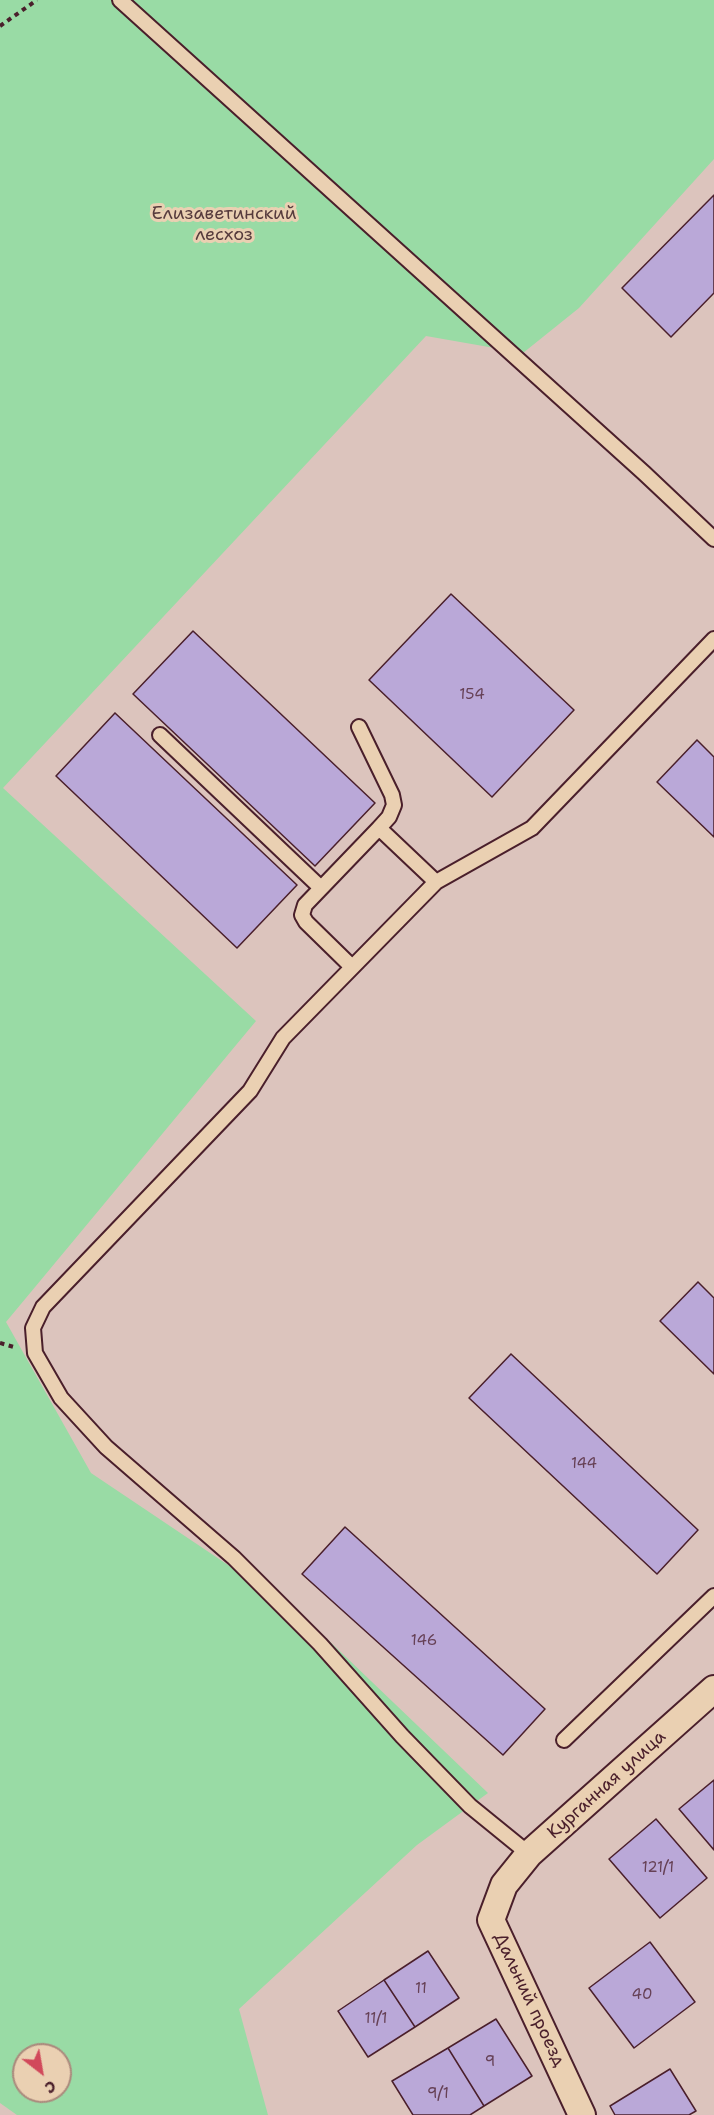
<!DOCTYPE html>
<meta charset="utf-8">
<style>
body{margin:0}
#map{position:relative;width:714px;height:2115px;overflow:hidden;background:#dcc4bd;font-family:"Shantell Sans",sans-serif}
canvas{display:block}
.north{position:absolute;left:12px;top:2043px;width:60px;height:60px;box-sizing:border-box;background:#ead0b2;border:2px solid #aa897c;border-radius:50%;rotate:149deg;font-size:16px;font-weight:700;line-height:24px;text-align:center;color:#4a1f2b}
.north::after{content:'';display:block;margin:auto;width:21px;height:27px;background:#d1495b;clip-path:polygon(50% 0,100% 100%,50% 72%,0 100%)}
</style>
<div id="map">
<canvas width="714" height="2115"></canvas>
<div class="north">С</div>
</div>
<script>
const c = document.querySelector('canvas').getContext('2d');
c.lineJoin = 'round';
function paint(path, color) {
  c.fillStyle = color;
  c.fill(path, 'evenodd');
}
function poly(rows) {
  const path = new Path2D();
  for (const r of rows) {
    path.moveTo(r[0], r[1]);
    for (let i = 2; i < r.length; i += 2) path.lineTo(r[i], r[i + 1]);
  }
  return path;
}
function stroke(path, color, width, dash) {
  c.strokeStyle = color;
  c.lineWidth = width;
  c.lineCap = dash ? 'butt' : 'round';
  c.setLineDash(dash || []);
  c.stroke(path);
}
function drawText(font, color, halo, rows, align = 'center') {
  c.font = font + ' "Shantell Sans",sans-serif';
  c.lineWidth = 6;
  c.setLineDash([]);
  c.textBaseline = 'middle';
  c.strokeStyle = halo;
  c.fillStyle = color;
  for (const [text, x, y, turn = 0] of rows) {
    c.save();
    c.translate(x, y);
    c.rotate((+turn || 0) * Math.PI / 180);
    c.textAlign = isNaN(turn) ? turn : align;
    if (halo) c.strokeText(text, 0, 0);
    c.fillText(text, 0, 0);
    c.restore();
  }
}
const green = poly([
 [0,0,714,0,714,159,579,308,523,353,426,336,3,788,256,1021,6,1322,91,1473,301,1614,488,1793,417,1845,239,2009,268,2115,17,2115,0,2103],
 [24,2055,60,2055,60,2091,24,2091]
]);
const building = poly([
 [714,195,714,293,671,337,622,288,714,195],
 [451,594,574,710,492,797,369,680,451,594],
 [193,631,375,803,315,866,133,694,193,631],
 [115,713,297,885,237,948,56,776,115,713],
 [697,740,714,757,714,837,657,782,697,740],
 [698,1282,714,1298,714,1374,660,1321,698,1282],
 [511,1354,698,1530,657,1574,469,1398,511,1354],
 [345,1527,545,1709,503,1755,302,1574,345,1527],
 [714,1780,714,1850,679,1809,714,1780],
 [656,1819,707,1878,660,1918,609,1859,656,1819],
 [650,1942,695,2002,634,2048,589,1988,650,1942],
 [428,1951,459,1998,415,2027,384,1980,428,1951],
 [384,1980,415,2027,368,2057,338,2011,384,1980],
 [496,2019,532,2076,484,2106,448,2048,496,2019],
 [448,2048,484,2106,470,2115,413,2115,392,2081,448,2048],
 [670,2069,696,2111,689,2115,615,2115,610,2106,670,2069]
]);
const path = poly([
 [0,26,37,0],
 [0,1343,14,1347]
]);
const service = poly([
 [120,0,644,473,714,539],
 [359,727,392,795,394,805,389,817,379,828],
 [160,735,321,888],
 [352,967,306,922,302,915,305,905,379,828,436,882],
 [564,1740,714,1596],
 [529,1854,470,1806,402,1736,320,1644,234,1558,106,1447,61,1398,35,1353,33,1328,43,1307,250,1091,283,1038,436,882,532,828,714,639]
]);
const minor = poly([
 [582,2115,491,1920,504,1885,529,1854,714,1689]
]);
const numberNames = [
 ["154",472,695],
 ["144",584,1464],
 ["146",424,1641],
 ["121/1",658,1868],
 ["11",421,1989],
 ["40",642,1995],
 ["11/1",376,2019],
 ["9",490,2062],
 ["9/1",438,2094]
];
const parkNames = [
 ["Елизаветинский",224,214],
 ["лесхоз",224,235]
];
const streetNames = [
 ["Курганная улица",607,1785,-42],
 ["Дальний проезд",529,2000,65]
];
paint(green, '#99dba5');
paint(building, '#baa8d8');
stroke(building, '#4a1f2b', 1.5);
stroke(service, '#4a1f2b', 18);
stroke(minor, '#4a1f2b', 30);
stroke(path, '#4a1f2b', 4, [4.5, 4.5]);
stroke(service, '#ead0b2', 14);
stroke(minor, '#ead0b2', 26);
drawText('15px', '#664156', null, numberNames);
drawText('18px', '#563b3d', '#ead0b2', parkNames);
drawText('18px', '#4a1f2b', '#ead0b2', streetNames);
</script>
